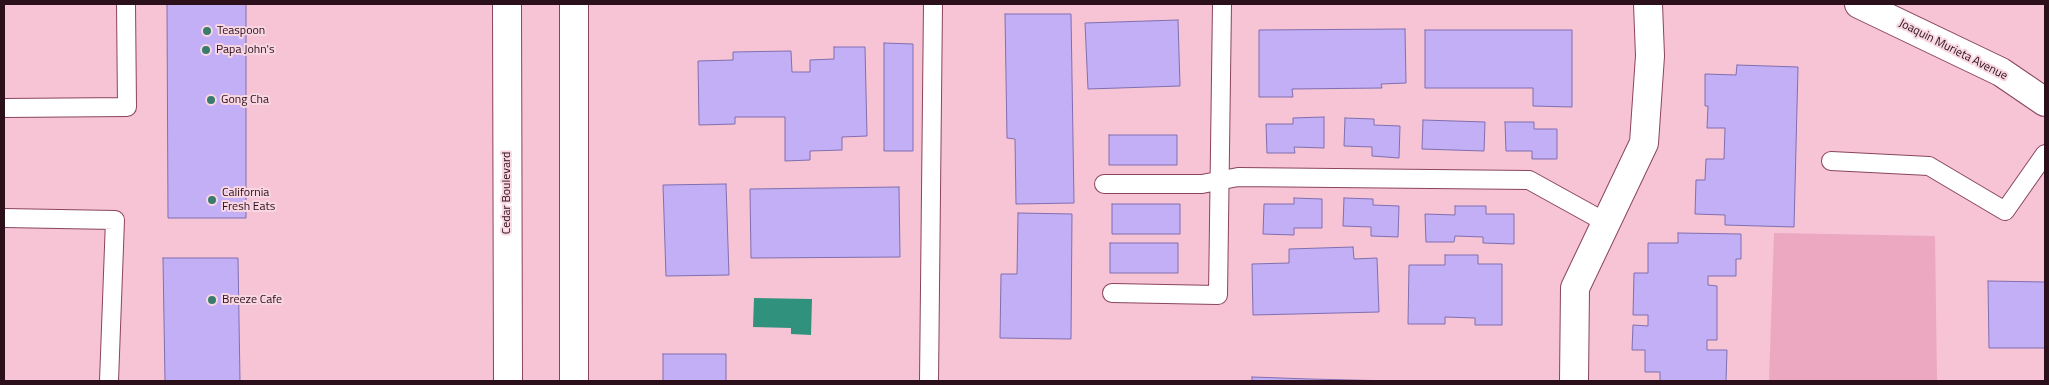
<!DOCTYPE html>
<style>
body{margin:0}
#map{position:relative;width:2049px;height:385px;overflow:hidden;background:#f6c4d5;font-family:"Titillium Web",sans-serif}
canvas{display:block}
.frame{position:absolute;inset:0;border:5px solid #2b0f1b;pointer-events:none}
</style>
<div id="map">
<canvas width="2049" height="385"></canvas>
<div class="frame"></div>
</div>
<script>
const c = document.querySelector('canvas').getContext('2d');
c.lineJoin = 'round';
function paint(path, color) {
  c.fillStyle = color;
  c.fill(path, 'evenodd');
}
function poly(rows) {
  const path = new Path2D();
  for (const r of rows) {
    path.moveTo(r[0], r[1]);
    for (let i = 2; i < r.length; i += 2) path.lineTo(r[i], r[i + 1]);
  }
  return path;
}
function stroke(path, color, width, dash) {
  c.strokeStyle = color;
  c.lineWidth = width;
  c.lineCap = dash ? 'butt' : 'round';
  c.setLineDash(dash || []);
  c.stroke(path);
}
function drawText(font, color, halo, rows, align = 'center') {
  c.font = font + ' "Titillium Web",sans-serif';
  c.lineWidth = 4;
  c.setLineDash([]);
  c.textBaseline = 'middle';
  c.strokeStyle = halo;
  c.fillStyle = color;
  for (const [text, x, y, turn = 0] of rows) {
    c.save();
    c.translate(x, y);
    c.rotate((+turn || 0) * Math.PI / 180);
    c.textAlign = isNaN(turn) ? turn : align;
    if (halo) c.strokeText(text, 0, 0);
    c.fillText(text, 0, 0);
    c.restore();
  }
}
const green = poly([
 [1774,233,1935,236,1937,381,1769,381]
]);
const water = poly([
 [754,298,812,299,811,335,791,334,791,328,753,327]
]);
const building = poly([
 [167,4,246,4,246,218,168,218,167,4],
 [1005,14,1071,14,1074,203,1016,204,1015,139,1007,138,1005,14],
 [1178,20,1180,86,1088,89,1085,23,1178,20],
 [1405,29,1406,83,1381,84,1382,88,1292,89,1293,97,1259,97,1259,30,1405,29],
 [1425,30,1572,30,1572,107,1533,106,1533,88,1425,88,1425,30],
 [884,43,913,44,913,151,884,151,884,43],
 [834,47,865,47,867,136,842,137,842,150,810,151,810,160,785,161,785,117,735,117,735,124,699,125,698,61,733,60,733,52,791,51,792,72,810,72,810,60,834,59,834,47],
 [1737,65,1798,67,1794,227,1725,225,1725,215,1695,214,1696,180,1705,180,1706,159,1724,159,1725,128,1707,128,1708,106,1705,106,1705,74,1736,75,1737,65],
 [1324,117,1324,148,1294,147,1295,153,1267,153,1266,124,1293,124,1293,118,1324,117],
 [1345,118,1374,119,1374,125,1400,126,1399,158,1372,156,1372,147,1344,146,1345,118],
 [1423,120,1485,122,1484,151,1422,149,1423,120],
 [1505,122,1534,122,1534,129,1557,129,1557,159,1532,159,1532,151,1506,151,1505,122],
 [1109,135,1177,135,1177,165,1109,165,1109,135],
 [726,184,729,275,666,276,663,185,726,184],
 [899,187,900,257,751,258,750,189,899,187],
 [1294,198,1322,199,1322,228,1294,228,1294,235,1263,234,1264,204,1294,204,1294,198],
 [1344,198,1373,199,1373,205,1399,206,1398,237,1371,236,1371,227,1343,226,1344,198],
 [1112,204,1180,204,1180,234,1112,234,1112,204],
 [1455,206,1486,206,1486,214,1514,214,1514,244,1483,243,1483,237,1455,236,1454,242,1426,242,1425,214,1455,215,1455,206],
 [1018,213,1072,214,1071,339,1000,338,1001,274,1017,274,1018,213],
 [1678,233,1741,234,1741,259,1736,259,1736,276,1708,276,1708,285,1717,286,1717,340,1707,340,1707,350,1727,350,1726,381,1660,381,1660,372,1645,372,1645,350,1632,350,1633,325,1648,326,1648,315,1633,315,1634,273,1648,273,1648,243,1678,243,1678,233],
 [1110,243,1178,243,1178,273,1110,273,1110,243],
 [1353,247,1354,259,1377,258,1379,312,1253,315,1252,264,1289,263,1289,249,1353,247],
 [1445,255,1478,255,1478,264,1502,264,1502,325,1475,325,1475,318,1445,317,1445,324,1408,324,1409,265,1445,265,1445,255],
 [163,258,238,258,240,381,165,381,163,258],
 [1988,281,2045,282,2045,348,1989,348,1988,281],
 [663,354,726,354,726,381,663,381,663,354],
 [1252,377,1310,379,1394,381,1252,381,1252,377]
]);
const lane = poly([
 [4,108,127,107,126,4],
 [1831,161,1929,166,2005,211,2045,154],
 [1104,184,1202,184,1238,177,1529,180,1605,222],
 [4,218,115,220,109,381],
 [1112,293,1218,295,1222,4],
 [929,381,933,4]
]);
const street = poly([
 [1859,4,2001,72,2045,102],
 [1574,381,1575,288,1644,143,1650,56,1648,4]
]);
const secondary = poly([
 [507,4,508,381],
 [574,381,574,4]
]);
const markers = [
 [207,31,5,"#397b6c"],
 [206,50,5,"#397b6c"],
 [211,100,5,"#397b6c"],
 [212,200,5,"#397b6c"],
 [212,300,5,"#397b6c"]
];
const poiNames = [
 ["Teaspoon",217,31],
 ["Papa John's",216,50],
 ["Gong Cha",221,100],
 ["California",222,193],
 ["Fresh Eats",222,207],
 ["Breeze Cafe",222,300]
];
const streetNames = [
 ["Joaquin Murieta Avenue",1953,50,27],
 ["Cedar Boulevard",507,193,-90]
];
paint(green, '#eba8c0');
paint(water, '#30917d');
paint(building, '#c2aff6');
stroke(building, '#806eaf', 1);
stroke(lane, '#8a4460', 20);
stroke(street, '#8a4460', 30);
stroke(secondary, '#8a4460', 30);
stroke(lane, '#fff', 18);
stroke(street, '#fff', 28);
stroke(secondary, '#fff', 28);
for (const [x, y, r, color] of markers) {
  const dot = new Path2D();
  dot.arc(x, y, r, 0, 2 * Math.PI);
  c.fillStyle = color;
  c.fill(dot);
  stroke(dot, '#f8d7e2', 2);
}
drawText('12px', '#2b0f1b', '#f8d7e2', poiNames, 'left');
drawText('12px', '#2b0f1b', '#f8d7e2', streetNames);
</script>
